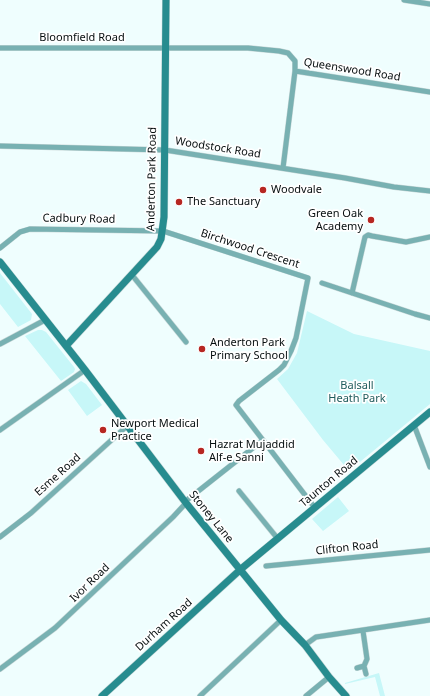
<!DOCTYPE html>
<style>
body{margin:0}
canvas{display:block;background:#effefe}
</style>
<canvas width="430" height="696"></canvas>
<script>
const c = document.querySelector('canvas').getContext('2d');
c.lineJoin = 'round';
function paint(path, color) {
  c.fillStyle = color;
  c.fill(path, 'evenodd');
}
function poly(rows) {
  const path = new Path2D();
  for (const r of rows) {
    path.moveTo(r[0], r[1]);
    for (let i = 2; i < r.length; i += 2) path.lineTo(r[i], r[i + 1]);
  }
  return path;
}
function stroke(path, color, width, dash) {
  c.strokeStyle = color;
  c.lineWidth = width;
  c.lineCap = dash ? 'butt' : 'round';
  c.setLineDash(dash || []);
  c.stroke(path);
}
function drawText(font, color, halo, rows, align = 'center') {
  c.font = font + ' "Noto Sans",sans-serif';
  c.lineWidth = 3.5;
  c.setLineDash([]);
  c.textBaseline = 'middle';
  c.strokeStyle = halo;
  c.fillStyle = color;
  for (const [text, x, y, turn = 0] of rows) {
    c.save();
    c.translate(x, y);
    c.rotate((+turn || 0) * Math.PI / 180);
    c.textAlign = isNaN(turn) ? turn : align;
    if (halo) c.strokeText(text, 0, 0);
    c.fillText(text, 0, 0);
    c.restore();
  }
}
const green = poly([
 [0,273,32,314,31,320,18,327,0,304],
 [307,311,354,334,430,351,430,404,349,471,323,440,277,379,288,369,297,353],
 [38,330,42,330,46,332,74,367,75,369,74,372,61,381,25,336],
 [81,381,86,384,102,405,87,416,68,390],
 [338,497,349,511,323,531,312,519],
 [379,673,385,696,380,696,375,677,345,684,345,683]
]);
const street = poly([
 [404,0,430,4],
 [0,48,248,48,279,51,288,53,295,61,295,71,430,92],
 [0,146,165,150,345,178,394,187,430,191],
 [283,168,295,71],
 [0,248,20,232,30,229,163,231,308,278,296,338,291,351,284,365,279,370,239,401,236,405,315,508],
 [132,275,186,342],
 [322,283,415,314,430,318],
 [352,293,365,237,368,235,372,236,406,242,430,237],
 [0,344,45,320],
 [414,425,430,467],
 [0,430,85,370],
 [239,491,278,539],
 [0,537,31,513,127,426],
 [266,566,430,550],
 [305,645,316,637,323,636,430,620],
 [364,666,366,674],
 [357,668,364,666,367,659,363,631],
 [0,669,55,628,173,517,186,503,187,500,263,440],
 [200,696,281,620],
 [306,696,329,677]
]);
const secondary = poly([
 [0,262,85,370,186,503,281,620,305,645,329,677,346,696],
 [66,346,157,247,161,239,164,217,166,0],
 [102,696,241,569,430,412]
]);
const markers = [
 [263,190,4,"#b62722"],
 [179,202,4,"#b62722"],
 [371,220,4,"#b62722"],
 [202,349,4,"#b62722"],
 [103,430,4,"#b62722"],
 [201,451,4,"#b62722"]
];
const streetNames = [
 ["Bloomfield Road",82,38],
 ["Queenswood Road",352,70,9],
 ["Woodstock Road",218,148,9],
 ["Anderton Park Road",152,179,-89],
 ["Cadbury Road",79,219,1],
 ["Birchwood Crescent",250,249,18],
 ["Esme Road",58,475,-42],
 ["Taunton Road",329,482,-40],
 ["Stoney Lane",211,517,51],
 ["Clifton Road",347,548,-6],
 ["Ivor Road",90,583,-44],
 ["Durham Road",164,625,-42]
];
const poiNames = [
 ["Woodvale",271,190],
 ["The Sanctuary",187,202],
 ["Green Oak",363,214,"right"],
 ["Academy",363,227,"right"],
 ["Anderton Park",210,343],
 ["Primary School",210,356],
 ["Newport Medical",111,424],
 ["Practice",111,437],
 ["Hazrat Mujaddid",209,445],
 ["Alf-e Sanni",209,458]
];
const parkNames = [
 ["Balsall",357,386],
 ["Heath Park",357,399]
];
paint(green, '#c7f7f8');
stroke(street, '#cad8d8', 6);
stroke(secondary, '#cad8d8', 8);
stroke(street, '#78b1b2', 5);
stroke(secondary, '#278c8f', 7);
for (const [x, y, r, color] of markers) {
  const dot = new Path2D();
  dot.arc(x, y, r, 0, 2 * Math.PI);
  c.fillStyle = color;
  c.fill(dot);
  stroke(dot, '#fff', 1.5);
}
drawText('11px', '#060e0f', '#fff', streetNames);
drawText('11px', '#060e0f', '#fff', poiNames, 'left');
drawText('11px', '#205c5d', '#fff', parkNames);
</script>
